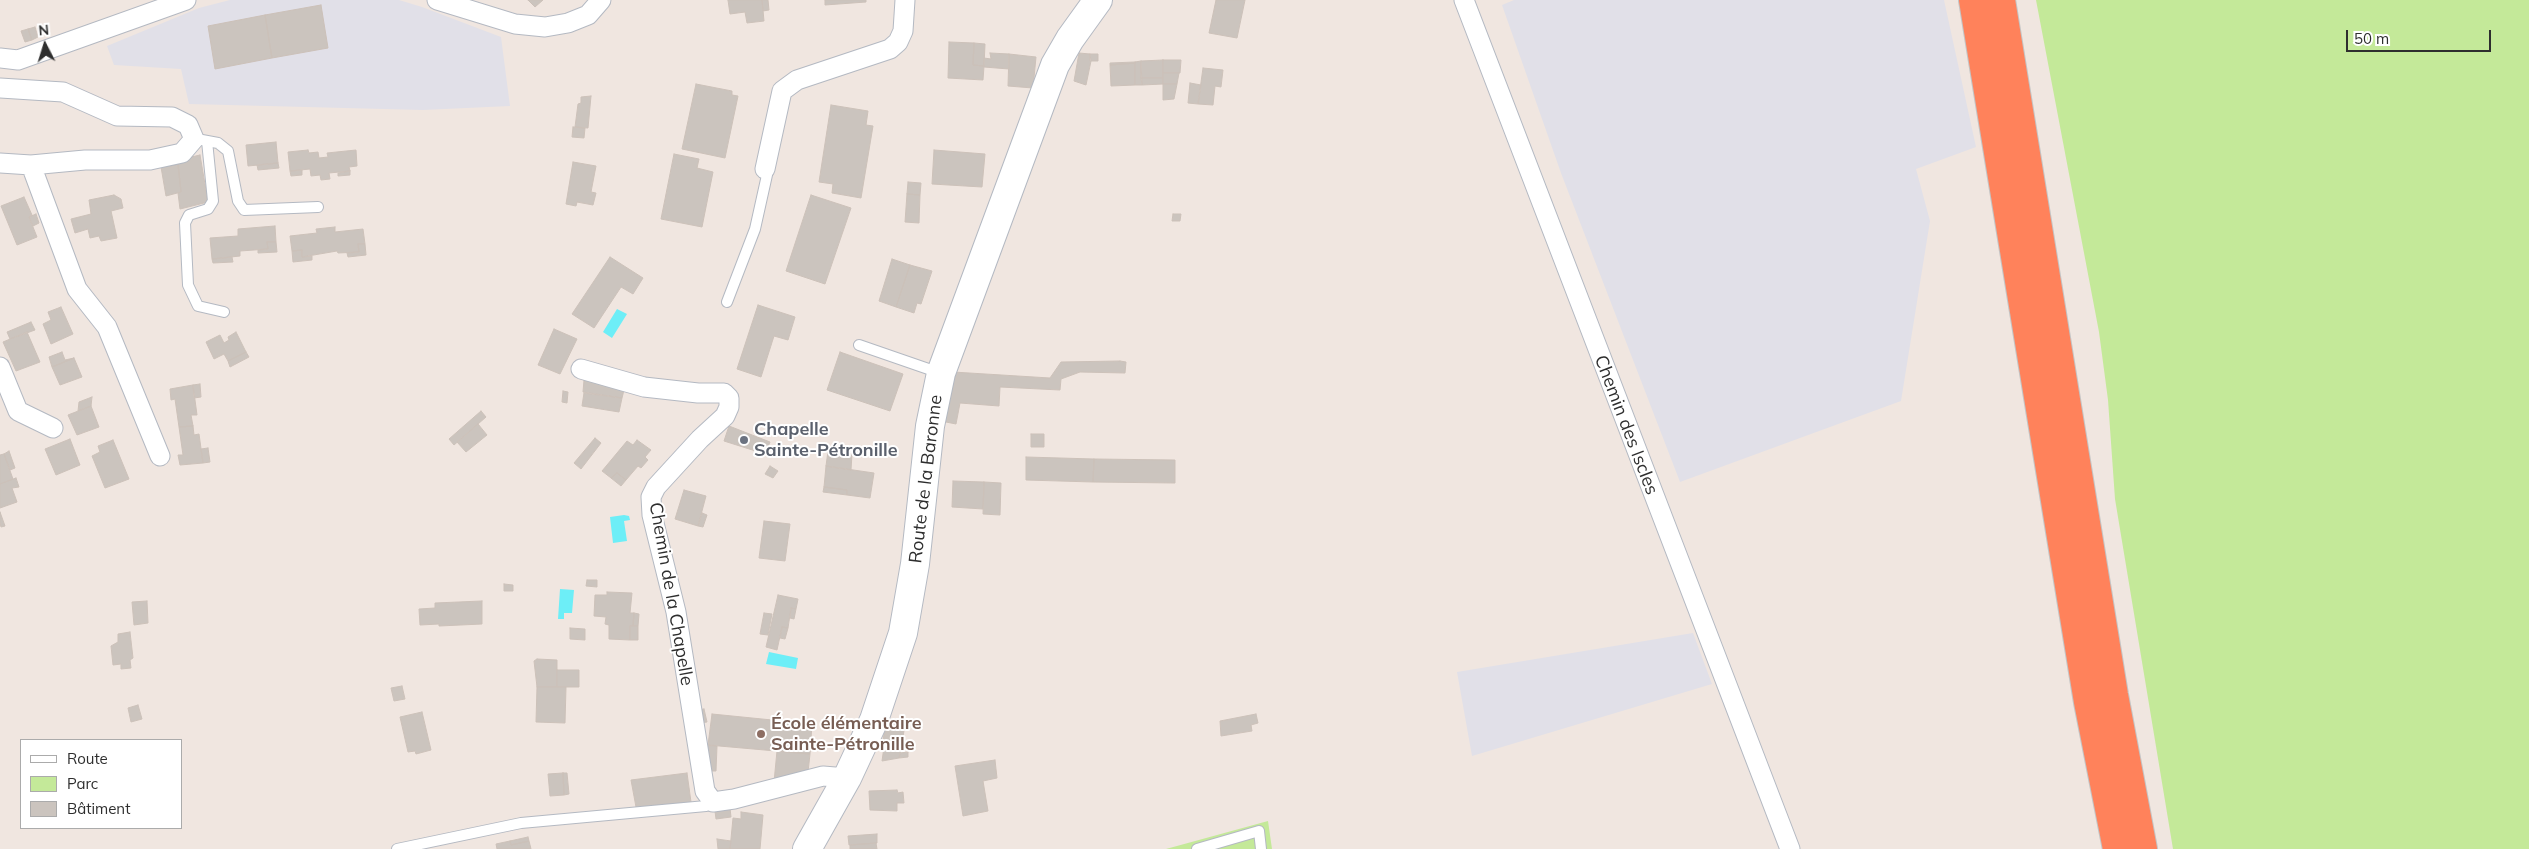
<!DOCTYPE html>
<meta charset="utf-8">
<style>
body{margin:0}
#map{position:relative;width:2529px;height:849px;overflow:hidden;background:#f0e6e0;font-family:Mulish,sans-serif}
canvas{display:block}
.legend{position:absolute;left:20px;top:739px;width:162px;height:90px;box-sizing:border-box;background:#fff;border:1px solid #ababab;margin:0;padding:6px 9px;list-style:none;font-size:15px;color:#2e2e2e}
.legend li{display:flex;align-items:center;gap:10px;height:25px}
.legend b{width:25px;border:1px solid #ababab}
.north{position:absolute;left:20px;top:20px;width:50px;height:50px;-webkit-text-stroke:4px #fff;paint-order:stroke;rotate:355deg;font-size:14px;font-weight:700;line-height:20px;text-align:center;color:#2e2e2e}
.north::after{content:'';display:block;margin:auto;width:18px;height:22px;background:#2e2e2e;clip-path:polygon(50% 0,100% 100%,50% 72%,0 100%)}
.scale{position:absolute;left:2346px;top:30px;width:145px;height:22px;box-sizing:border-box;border:2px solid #2e2e2e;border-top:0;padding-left:6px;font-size:15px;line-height:18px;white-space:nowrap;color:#2e2e2e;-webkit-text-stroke:4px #fff;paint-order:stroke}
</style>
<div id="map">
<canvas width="2529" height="849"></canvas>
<ul class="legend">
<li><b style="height:6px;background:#fff"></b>Route</li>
<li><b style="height:14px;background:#c4e999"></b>Parc</li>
<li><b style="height:14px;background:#cbc4be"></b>Bâtiment</li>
</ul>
<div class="north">N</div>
<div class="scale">50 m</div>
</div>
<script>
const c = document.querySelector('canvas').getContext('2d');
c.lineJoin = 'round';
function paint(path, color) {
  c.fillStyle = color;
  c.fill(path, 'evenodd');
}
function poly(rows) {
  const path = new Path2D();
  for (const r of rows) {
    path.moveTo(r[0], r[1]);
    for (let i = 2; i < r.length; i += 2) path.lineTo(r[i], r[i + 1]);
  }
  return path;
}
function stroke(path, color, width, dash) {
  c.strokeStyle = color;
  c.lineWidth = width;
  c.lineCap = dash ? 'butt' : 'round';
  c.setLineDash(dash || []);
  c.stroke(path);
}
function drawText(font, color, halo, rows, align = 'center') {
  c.font = font + ' Mulish,sans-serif';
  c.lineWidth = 4;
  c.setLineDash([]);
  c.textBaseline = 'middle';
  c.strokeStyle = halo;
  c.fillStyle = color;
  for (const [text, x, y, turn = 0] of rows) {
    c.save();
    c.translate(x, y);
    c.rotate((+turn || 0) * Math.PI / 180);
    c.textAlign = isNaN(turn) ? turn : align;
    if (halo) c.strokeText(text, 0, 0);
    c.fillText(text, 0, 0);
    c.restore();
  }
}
const industrial = poly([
 [230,0,399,0,422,7,501,37,510,106,423,110,189,104,181,69,114,65,107,46,199,8],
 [1514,0,1944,0,1976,147,1916,169,1930,221,1901,401,1680,482,1561,173,1502,5],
 [1693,633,1712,684,1472,756,1457,672]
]);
const green = poly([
 [2036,0,2529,0,2529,849,2173,849,2115,499,2108,400,2099,332],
 [1268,821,1272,849,1166,849]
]);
const water = poly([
 [617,309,627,314,612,338,603,332],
 [624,515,629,516,630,520,624,521,627,541,613,543,610,517],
 [560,589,574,590,572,613,564,613,564,619,558,619],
 [769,652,798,658,796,669,766,664]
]);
const building = poly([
 [528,0,543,0,535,7,528,0],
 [728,0,762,0,764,21,747,23,745,12,730,14,728,0],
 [762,0,768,0,769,10,763,11,762,0],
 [825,0,866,0,866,2,825,5,825,0],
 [1216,0,1245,0,1237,38,1209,33,1216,0],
 [321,5,328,48,272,58,265,15,321,5],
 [265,15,272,58,215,69,208,26,265,15],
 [35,27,38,37,32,40,28,29,35,27],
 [28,29,32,40,25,42,21,31,28,29],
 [949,42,974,43,973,65,984,66,983,80,948,78,949,42],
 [974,43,985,44,984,66,973,65,974,43],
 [990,53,1009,54,1009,69,984,67,984,58,991,59,990,53],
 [1079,53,1090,54,1091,61,1086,85,1074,81,1079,53],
 [1009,54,1036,57,1033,88,1008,86,1009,54],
 [1090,54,1098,54,1098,61,1090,61,1090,54],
 [1163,60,1181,60,1180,73,1163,73,1163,60],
 [1163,60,1163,78,1141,78,1141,61,1163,60],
 [1141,61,1142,85,1135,85,1135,62,1141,61],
 [1135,62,1135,63,1110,65,1110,63,1135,62],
 [1135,63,1135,85,1111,86,1110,65,1135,63],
 [1203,68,1223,70,1221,87,1215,86,1213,105,1198,104,1203,68],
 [1163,73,1179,73,1177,84,1163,84,1163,73],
 [1141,78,1163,78,1163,84,1142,85,1141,78],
 [1190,83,1201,85,1198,104,1188,103,1190,83],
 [696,84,732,91,732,95,738,96,725,158,682,149,696,84],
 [1163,84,1177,84,1174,99,1163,100,1163,84],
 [591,96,588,128,575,127,578,104,581,103,581,97,591,96],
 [831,105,868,111,866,125,873,126,861,198,832,193,833,184,819,182,831,105],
 [573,127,585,128,584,138,572,137,573,127],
 [276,142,278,163,248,166,246,145,276,142],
 [308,150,309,153,318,152,319,158,328,157,327,153,356,150,357,166,349,167,350,171,329,173,330,179,321,180,320,175,311,176,310,169,290,171,288,152,308,150],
 [934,150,985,154,982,187,932,184,934,150],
 [674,154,699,159,697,168,713,172,702,227,661,219,674,154],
 [200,155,208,202,180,209,178,193,181,192,178,164,170,166,170,162,200,155],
 [170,162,170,166,178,164,181,192,166,196,161,167,170,162],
 [573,162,596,166,591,192,596,193,593,205,577,202,576,206,566,204,573,162],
 [278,163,279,168,258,170,257,165,278,163],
 [302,170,302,175,291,176,290,171,302,170],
 [350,171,350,175,338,176,338,173,350,171],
 [908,182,921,183,920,195,907,194,908,182],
 [907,194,920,195,919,223,905,222,907,194],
 [114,195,121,199,123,208,111,211,117,238,101,241,99,236,90,238,88,229,75,233,71,219,91,214,89,200,114,195],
 [811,195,851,208,825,284,786,271,811,195],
 [24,197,32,215,29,217,37,237,17,245,1,206,24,197],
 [36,214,39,223,33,226,29,217,36,214],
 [1173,214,1181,214,1180,221,1172,221,1173,214],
 [275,226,276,242,267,242,268,249,240,251,240,256,212,259,210,238,238,236,238,229,275,226],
 [335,227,335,232,363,229,365,244,358,244,359,252,338,253,337,251,302,257,302,250,292,251,290,236,317,233,316,229,335,227],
 [267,242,276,242,277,252,258,253,258,250,268,249,267,242],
 [358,244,365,244,366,255,348,257,347,253,359,252,358,244],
 [302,250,302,257,312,256,312,260,293,262,292,251,302,250],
 [232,257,233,262,213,263,212,259,232,257],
 [610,257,643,278,633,294,621,287,594,328,572,314,610,257],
 [892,259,910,265,896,307,879,301,892,259],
 [910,265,932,271,921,304,917,303,914,313,896,307,910,265],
 [758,305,795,317,788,340,774,336,761,377,737,369,758,305],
 [61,307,73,334,51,344,43,324,51,320,48,312,61,307],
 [31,322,35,330,10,339,7,332,31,322],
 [554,329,577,339,560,374,538,365,554,329],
 [27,332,40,362,16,371,3,342,27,332],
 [236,332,246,352,228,361,224,354,214,359,206,342,220,335,224,343,229,340,228,337,236,332],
 [62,352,65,360,74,358,52,367,49,357,62,352],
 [246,352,249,357,230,367,228,361,246,352],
 [840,352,903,374,890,411,827,390,840,352],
 [74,358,82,377,60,385,52,367,74,358],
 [1120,361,1126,362,1125,373,1080,372,1061,379,1060,390,1000,387,999,406,960,403,956,424,941,421,953,372,1050,378,1061,362,1120,361],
 [584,380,625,386,622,398,583,392,584,380],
 [200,384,201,397,194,398,193,385,200,384],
 [193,385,197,415,191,415,193,426,179,427,175,399,171,400,170,389,193,385],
 [563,391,568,392,567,403,562,402,563,391],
 [584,393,622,398,619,412,582,406,584,393],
 [92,397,91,406,78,411,79,402,92,397],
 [91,406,99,427,77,435,68,415,91,406],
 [481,411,486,417,454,445,449,439,481,411],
 [478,424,487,435,466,452,457,442,478,424],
 [193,426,194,435,199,434,203,463,180,465,178,455,183,455,179,427,193,426],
 [729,426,770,442,765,454,724,441,729,426],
 [1031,434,1044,434,1044,447,1031,447,1031,434],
 [595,438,601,443,581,469,574,463,595,438],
 [70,439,80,465,56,475,45,449,70,439],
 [113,440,129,479,105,488,92,456,100,452,98,446,113,440],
 [637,440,651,450,645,457,648,460,641,468,638,466,626,480,617,473,611,478,602,471,627,441,633,445,637,440],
 [208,448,210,462,203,463,201,449,208,448],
 [9,451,15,468,10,470,4,454,9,451],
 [828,451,852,454,851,470,826,466,828,451],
 [4,454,13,479,0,484,0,455,4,454],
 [1026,457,1094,459,1093,482,1026,480,1026,457],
 [1094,459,1175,460,1175,483,1093,482,1094,459],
 [770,466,778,471,773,478,765,474,770,466],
 [826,466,874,473,870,498,847,495,847,490,824,487,826,466],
 [617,473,626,480,621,486,611,478,617,473],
 [16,478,19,487,12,488,17,502,0,508,0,484,16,478],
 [953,481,984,482,983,509,952,507,953,481],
 [984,482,1001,483,1000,515,983,514,984,482],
 [824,487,847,490,847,495,823,492,824,487],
 [684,490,706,496,698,526,675,519,684,490],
 [0,512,5,526,1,527,0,523,0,512],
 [702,513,707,515,703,527,698,526,702,513],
 [764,521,790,524,785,561,759,558,764,521],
 [587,580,597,580,597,587,586,586,587,580],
 [504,584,513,585,513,591,504,591,504,584],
 [607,592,632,593,630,613,634,613,633,626,630,626,630,640,609,639,609,625,605,624,606,617,594,616,595,595,607,595,607,592],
 [778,595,798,599,796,609,791,608,788,628,782,627,777,650,766,647,778,595],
 [147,601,148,623,134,625,132,602,147,601],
 [482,601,482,624,439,626,439,624,420,625,419,609,435,608,435,603,482,601],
 [791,608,796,609,794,619,790,618,791,608],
 [634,613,639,614,638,626,633,626,634,613],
 [764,613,772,614,768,635,760,634,764,613],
 [630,626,638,626,638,640,630,640,630,626],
 [782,627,788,628,785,639,780,638,782,627],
 [570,628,585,629,585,640,570,639,570,628],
 [130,632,133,658,130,660,131,668,121,669,121,664,113,665,111,646,118,642,118,634,130,632],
 [537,659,557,660,557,687,537,687,534,661,537,659],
 [557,670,579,670,579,687,557,687,557,670],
 [402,686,405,699,394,701,391,688,402,686],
 [537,687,566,687,565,723,536,722,537,687],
 [138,705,142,719,131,722,128,708,138,705],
 [704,709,707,722,699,723,697,710,704,709],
 [422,712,431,750,416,754,415,751,408,752,400,717,422,712],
 [712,714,812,724,810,754,708,745,712,714],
 [1256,714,1258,723,1251,725,1252,731,1221,736,1220,721,1256,714],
 [886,721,905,724,901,750,882,747,886,721],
 [702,745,717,746,716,771,708,771,702,745],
 [884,747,901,750,899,758,882,761,884,747],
 [777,751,810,754,808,772,774,782,777,751],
 [908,752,908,757,899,758,900,753,908,752],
 [995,760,997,778,983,781,988,811,963,816,955,766,995,760],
 [563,773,567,773,569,794,564,795,563,773],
 [563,773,564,795,550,796,548,774,563,773],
 [687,773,691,802,636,807,631,780,687,773],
 [897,790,898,793,903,792,904,803,897,803,897,811,870,810,869,791,897,790],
 [730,808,731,817,716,819,715,811,730,808],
 [741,812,763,815,760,849,730,849,733,818,741,819,741,812],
 [877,834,877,843,849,845,848,836,877,834],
 [528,837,529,841,511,845,510,841,528,837],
 [717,839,731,841,730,849,718,849,717,839],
 [510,841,511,845,529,841,531,849,497,849,496,844,510,841],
 [876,843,877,849,850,849,850,845,876,843]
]);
const lane = poly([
 [202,140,218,143,228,151,238,201,244,210,318,207],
 [207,141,213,201,208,209,189,215,185,223,188,285,198,306,224,312],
 [727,302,755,229,767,175,765,169],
 [859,345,940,373],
 [397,849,521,823,706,806,713,802],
 [1197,849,1259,831,1261,849]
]);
const street = poly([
 [437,0,515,24,545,27,568,23,588,15,601,0],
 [1464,0,1790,849],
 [0,58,18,60,186,0],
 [0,88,63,92,117,116,172,117,188,125,194,139,182,153,150,160,85,160,31,165,0,163],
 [31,165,77,289,107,327,160,456],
 [765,169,782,91,797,80,890,49,898,42,903,31,905,0],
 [0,367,18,411,53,428],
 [581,369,644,387,698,393,724,393,729,398,729,407,725,416,700,439,656,487,651,497,652,515,676,612,705,791,713,802,734,799,823,776,847,778]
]);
const secondary = poly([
 [807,849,847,778,874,720,903,633,915,564,930,426,941,373,1055,65,1070,39,1098,0]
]);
const highway = poly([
 [1973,0,2088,702,2117,849],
 [2001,0,2114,695,2143,849]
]);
const markers = [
 [744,440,5,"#6b7280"],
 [761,734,5,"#8d6e63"]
];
const streetNames = [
 ["Chemin des Iscles",1626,425,69],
 ["Route de la Baronne",926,479,-83],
 ["Chemin de la Chapelle",671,594,80]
];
const worshipNames = [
 ["Chapelle",754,430],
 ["Sainte-Pétronille",754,451]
];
const educationNames = [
 ["École élémentaire",771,724],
 ["Sainte-Pétronille",771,745]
];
paint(industrial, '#e1e0e8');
paint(green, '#c4e999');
paint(water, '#6deef7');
paint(building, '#cbc4be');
stroke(building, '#ccc1b9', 1);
stroke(lane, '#b4b9c2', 12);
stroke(street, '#b4b9c2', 21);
stroke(secondary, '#b4b9c2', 30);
stroke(highway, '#c4c4c4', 30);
stroke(lane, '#fff', 10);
stroke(street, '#fff', 19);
stroke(secondary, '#fff', 28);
stroke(highway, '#ff825b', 28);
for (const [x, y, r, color] of markers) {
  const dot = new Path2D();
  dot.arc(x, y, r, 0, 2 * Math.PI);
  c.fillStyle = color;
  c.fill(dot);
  stroke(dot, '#fff', 2);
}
drawText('18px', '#2e2e2e', '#fff', streetNames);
drawText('bold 18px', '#5b616d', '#fff', worshipNames, 'left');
drawText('bold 18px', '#785e54', '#fff', educationNames, 'left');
</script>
